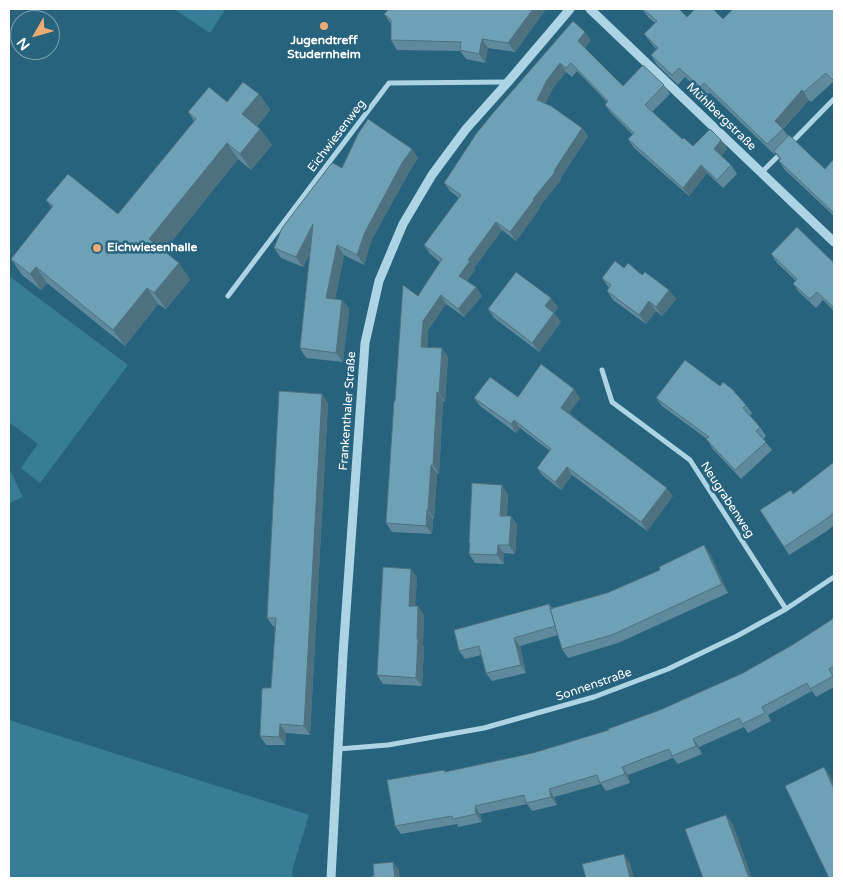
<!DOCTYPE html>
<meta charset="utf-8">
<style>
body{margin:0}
#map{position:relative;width:843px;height:887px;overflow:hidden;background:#27637d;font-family:"Varela Round",sans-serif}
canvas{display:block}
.frame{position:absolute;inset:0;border:10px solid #fff;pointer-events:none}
.north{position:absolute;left:10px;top:10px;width:50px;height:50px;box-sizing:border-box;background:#27637d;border:1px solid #7da1b1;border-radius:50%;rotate:232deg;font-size:14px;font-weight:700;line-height:20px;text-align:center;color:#fff}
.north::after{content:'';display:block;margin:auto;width:18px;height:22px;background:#eda972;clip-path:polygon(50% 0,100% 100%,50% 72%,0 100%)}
</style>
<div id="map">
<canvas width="843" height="887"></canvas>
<div class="frame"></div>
<div class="north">N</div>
</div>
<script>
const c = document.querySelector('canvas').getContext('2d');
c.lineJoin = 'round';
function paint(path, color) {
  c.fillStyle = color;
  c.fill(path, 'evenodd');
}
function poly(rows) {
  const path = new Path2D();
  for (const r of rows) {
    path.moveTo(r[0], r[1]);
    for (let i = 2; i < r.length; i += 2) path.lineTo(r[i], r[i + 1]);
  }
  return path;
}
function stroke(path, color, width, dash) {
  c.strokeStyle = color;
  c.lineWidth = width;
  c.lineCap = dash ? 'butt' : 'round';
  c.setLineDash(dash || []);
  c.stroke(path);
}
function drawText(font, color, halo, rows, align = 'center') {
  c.font = font + ' "Varela Round",sans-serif';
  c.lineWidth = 5;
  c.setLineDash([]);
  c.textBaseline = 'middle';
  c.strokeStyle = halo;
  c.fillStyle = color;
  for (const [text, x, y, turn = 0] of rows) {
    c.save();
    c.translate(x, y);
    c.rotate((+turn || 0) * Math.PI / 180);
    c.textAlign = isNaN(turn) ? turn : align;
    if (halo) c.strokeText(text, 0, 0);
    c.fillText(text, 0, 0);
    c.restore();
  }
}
const green = poly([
 [174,9,224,9,225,10,210,33],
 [9,276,128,365,40,483,21,468,38,444,9,422],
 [9,468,23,497,9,503],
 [9,720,309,815,293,867,292,878,9,878]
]);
const minor = poly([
 [790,144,834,99],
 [761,173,782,152],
 [228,296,389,83,508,82],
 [602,370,612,402,690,460,786,609],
 [338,749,388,745,484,728,594,697,668,669,737,636,786,609,834,577]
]);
const tertiary = poly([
 [590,9,834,242],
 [331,878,343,654,365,343,379,281,403,224,432,175,466,129,508,82,570,9]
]);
const wall = poly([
 [389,9,546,9,515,52,488,48,485,63,466,59,460,51,397,50,391,40,391,24,384,14],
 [642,9,687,17,723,19,834,9,834,84,833,82,811,102,809,100,783,129,788,136,825,169,834,159,834,216,785,170,779,161,780,160,775,153,774,154,710,93,706,97,685,77,678,85,657,65,651,55,656,49,651,43,644,34,655,23,649,18],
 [591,40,585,48,623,86,664,85,670,94,652,112,682,139,693,146,721,140,727,149,721,156,731,165,737,174,723,188,707,173,689,196,634,148,628,139,633,135,611,113,605,105,607,102,577,71,572,77,566,72,553,88,545,104,582,128,588,136,560,179,561,180,539,207,540,208,516,241,502,230,474,268,475,270,467,281,482,296,464,317,446,304,428,330,427,347,448,357,445,402,443,401,439,474,437,473,434,519,433,519,432,534,392,532,386,523,395,401,418,296,440,262,430,254,424,245,459,198,450,191,444,183,493,113],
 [259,94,270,110,257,126,260,129,272,145,251,170,238,159,164,251,179,263,190,280,166,309,158,304,125,346,47,283,41,290,22,275,11,259,52,208,46,200,118,214,194,121,188,112],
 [412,149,418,158,409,172,371,241,364,265,344,255,335,299,342,300,349,309,343,362,306,358,300,348,310,253,303,267,281,258,274,248],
 [771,254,834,263,834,311,823,300,816,308,799,292,793,284,796,281,777,263],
 [624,268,642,275,669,290,676,299,662,316,656,311,646,324,613,300,607,291,609,288,602,278],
 [558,307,554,313,561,322,539,352,494,318,488,309],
 [518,397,580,398,569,413,673,496,647,531,572,475,561,490,543,476,537,468,550,451,520,428,516,433,480,406,474,398],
 [656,398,746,405,752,413,750,416,760,427,766,436,763,439,772,450,741,479,712,448,707,439,662,406],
 [328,403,310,735,286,733,285,745,266,745,260,736,271,688,275,627,273,626,267,618],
 [834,462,834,525,827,531,789,555,784,547,793,494],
 [508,494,507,516,511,516,517,525,515,554,504,553,504,564,475,563,469,554,470,544,469,543],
 [710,554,728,593,618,643,568,658,562,649,558,635,520,646,526,673,492,681,486,673,481,655,465,659,459,651,549,604,552,608,607,593],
 [417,577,415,606,424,615,423,645,424,647,422,686,383,684,377,675],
 [834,618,834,687,816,697,812,691,768,715,771,721,748,733,744,727,699,747,702,754,678,764,673,758,628,775,630,783,606,791,601,784,554,797,557,805,532,811,527,804,480,814,482,822,458,827,457,824,401,834,395,826,444,770,445,772,533,753,609,730,660,710,743,673,794,644]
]);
const shadedWall = poly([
 [533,9,546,9,515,52,508,43],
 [585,32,591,40,584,49,578,41],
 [482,39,488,48,485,63,479,54],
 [560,63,566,72,553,88,543,109,537,100,547,80],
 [802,90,809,100,781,130,775,121],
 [259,94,270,110,253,130,242,114],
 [582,128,588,136,560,179,561,180,539,207,540,208,516,241,510,232,533,199,554,171],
 [260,129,272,145,251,170,240,154],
 [721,140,727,149,720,157,714,149],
 [227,143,238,159,160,256,149,239],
 [412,149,418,158,409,172,371,241,364,265,357,255,365,232,402,163],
 [701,165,707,173,689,196,683,188],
 [496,222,502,230,474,268,475,270,465,284,459,276,468,260],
 [313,224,319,233,303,267,296,257],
 [337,245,344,255,333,307,326,298],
 [179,263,190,280,166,309,154,293],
 [36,267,47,283,41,290,30,274],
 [476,287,482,296,464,317,458,309],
 [147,288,158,304,125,346,113,330],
 [669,290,676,299,662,316,656,307],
 [441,295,446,304,428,330,427,355,421,347,423,321],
 [551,298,558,307,552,315,545,306],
 [342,300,349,309,343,362,336,353],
 [649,301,656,311,646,324,639,315],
 [554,313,561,322,539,352,532,343],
 [442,348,448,357,445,402,439,394],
 [574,389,580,398,567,416,561,408],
 [437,392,443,401,439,474,433,465],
 [322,394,328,403,310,735,304,726],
 [514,420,520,428,516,433,511,424],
 [431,465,437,473,434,519,428,510],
 [567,467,572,475,561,490,555,482],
 [502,485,508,494,506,524,500,516],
 [667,488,673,496,647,531,641,522],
 [427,510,433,519,432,534,426,526],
 [511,516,517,525,515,554,509,545],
 [498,545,504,553,504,564,497,555],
 [704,545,710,554,728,593,722,584],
 [411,569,417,577,415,614,409,606],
 [418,606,424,615,423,645,424,647,422,686,416,678],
 [514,638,520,646,526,673,521,665],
 [280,724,286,733,285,745,279,737],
 [693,739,699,747,702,754,696,746],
 [622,767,628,775,630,783,625,774],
 [824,767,831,777,834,784,834,789],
 [549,789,554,797,557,805,551,797],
 [475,806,480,814,482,822,476,814],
 [726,815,733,824,752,878,749,878],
 [624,854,630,863,634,878,630,878],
 [393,862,399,870,400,878,395,878]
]);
const building = poly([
 [389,9,533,9,508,43,482,39,479,54,460,50,461,42,391,40,391,20,384,14,389,9],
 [643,9,679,9,687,17,695,9,713,9,723,19,733,9,834,9,834,81,826,73,804,92,802,90,775,121,783,129,767,144,704,83,700,87,679,68,672,75,651,55,658,48,644,34,657,21,643,9],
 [573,21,585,32,578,41,623,86,643,65,664,85,645,105,682,139,684,138,693,146,710,129,721,140,714,149,731,165,717,180,701,165,683,188,628,139,634,133,605,105,608,101,571,63,566,68,560,63,547,80,537,100,551,106,582,128,554,171,555,172,533,199,534,200,510,232,496,222,468,260,470,261,459,276,476,287,458,309,441,295,423,321,421,347,442,348,439,394,437,392,433,465,431,465,428,510,427,510,426,526,386,523,394,401,395,401,403,285,418,296,442,259,424,245,461,195,444,183,476,134,493,113,573,21],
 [243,82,259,94,242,114,260,129,240,154,227,143,149,239,179,263,154,293,147,288,113,330,36,267,30,274,11,259,53,206,46,200,68,174,118,214,196,119,188,112,209,87,227,102,243,82],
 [368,119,412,149,402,163,365,232,357,255,337,245,326,298,342,300,336,353,300,348,313,224,296,257,274,248,282,228,331,164,333,163,342,168,358,134,368,119],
 [789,135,825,169,834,159,834,213,779,161,781,158,774,151,789,135],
 [797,227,834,263,834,308,817,292,810,299,793,284,797,279,771,254,797,227],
 [615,261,624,268,628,263,642,275,645,272,669,290,656,307,649,301,639,315,607,291,611,285,602,278,615,261],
 [516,272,551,298,545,306,554,313,532,343,488,309,516,272],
 [685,360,720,386,723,382,732,389,746,405,743,408,760,427,756,431,766,442,735,470,706,439,709,437,656,398,685,360],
 [541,364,574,389,561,408,667,488,641,522,567,467,555,482,537,468,551,449,514,420,511,424,474,398,490,377,518,397,541,364],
 [279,391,322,394,304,726,280,724,279,737,260,736,262,688,271,688,276,618,267,618,279,391],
 [834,462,834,513,822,522,784,547,760,510,791,490,793,494,834,462],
 [472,483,502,485,500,516,511,516,509,545,498,545,497,555,469,554,470,543,469,543,472,483],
 [704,545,722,584,612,635,562,649,550,609,607,593,660,570,659,567,704,545],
 [383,567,411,569,409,606,418,606,417,639,418,639,416,678,377,675,383,567],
 [549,604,555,626,514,638,521,665,486,673,479,646,459,651,454,630,549,604],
 [834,618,834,666,829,669,833,676,810,689,807,683,762,707,765,713,742,724,739,718,693,739,696,746,672,756,669,749,645,758,622,767,625,774,600,783,597,775,549,789,551,797,526,803,524,795,475,806,476,814,453,819,452,816,395,826,387,780,444,770,445,772,533,753,609,730,608,729,660,710,743,673,794,644,834,618],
 [824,767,834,789,834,878,829,878,785,786,824,767],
 [726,815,749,878,703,878,685,829,726,815],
 [624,854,630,878,586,878,582,864,624,854],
 [393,862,395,878,372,878,371,876,374,876,373,864,393,862]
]);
const markers = [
 [324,26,5,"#eda972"],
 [97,248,5,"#eda972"]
];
const poiNames = [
 ["Jugendtreff",324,41],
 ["Studernheim",324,55],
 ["Eichwiesenhalle",107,248,"left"]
];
const streetNames = [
 ["Mühlbergstraße",721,117,44],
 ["Eichwiesenweg",337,136,-53],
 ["Frankenthaler Straße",348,411,-86],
 ["Neugrabenweg",727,500,57],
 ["Sonnenstraße",594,685,-19]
];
paint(green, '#387d98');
stroke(minor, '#acd4e4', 5);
stroke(tertiary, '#acd4e4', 9);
paint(wall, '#5f8a9d');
paint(shadedWall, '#4e717f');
paint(building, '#6fa1b6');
stroke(building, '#4e717f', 1);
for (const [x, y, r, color] of markers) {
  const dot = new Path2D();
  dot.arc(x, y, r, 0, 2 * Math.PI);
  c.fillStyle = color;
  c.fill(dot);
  stroke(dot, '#27637d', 2);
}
drawText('bold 12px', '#fff', '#27637d', poiNames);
drawText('12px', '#fff', '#27637d', streetNames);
</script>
